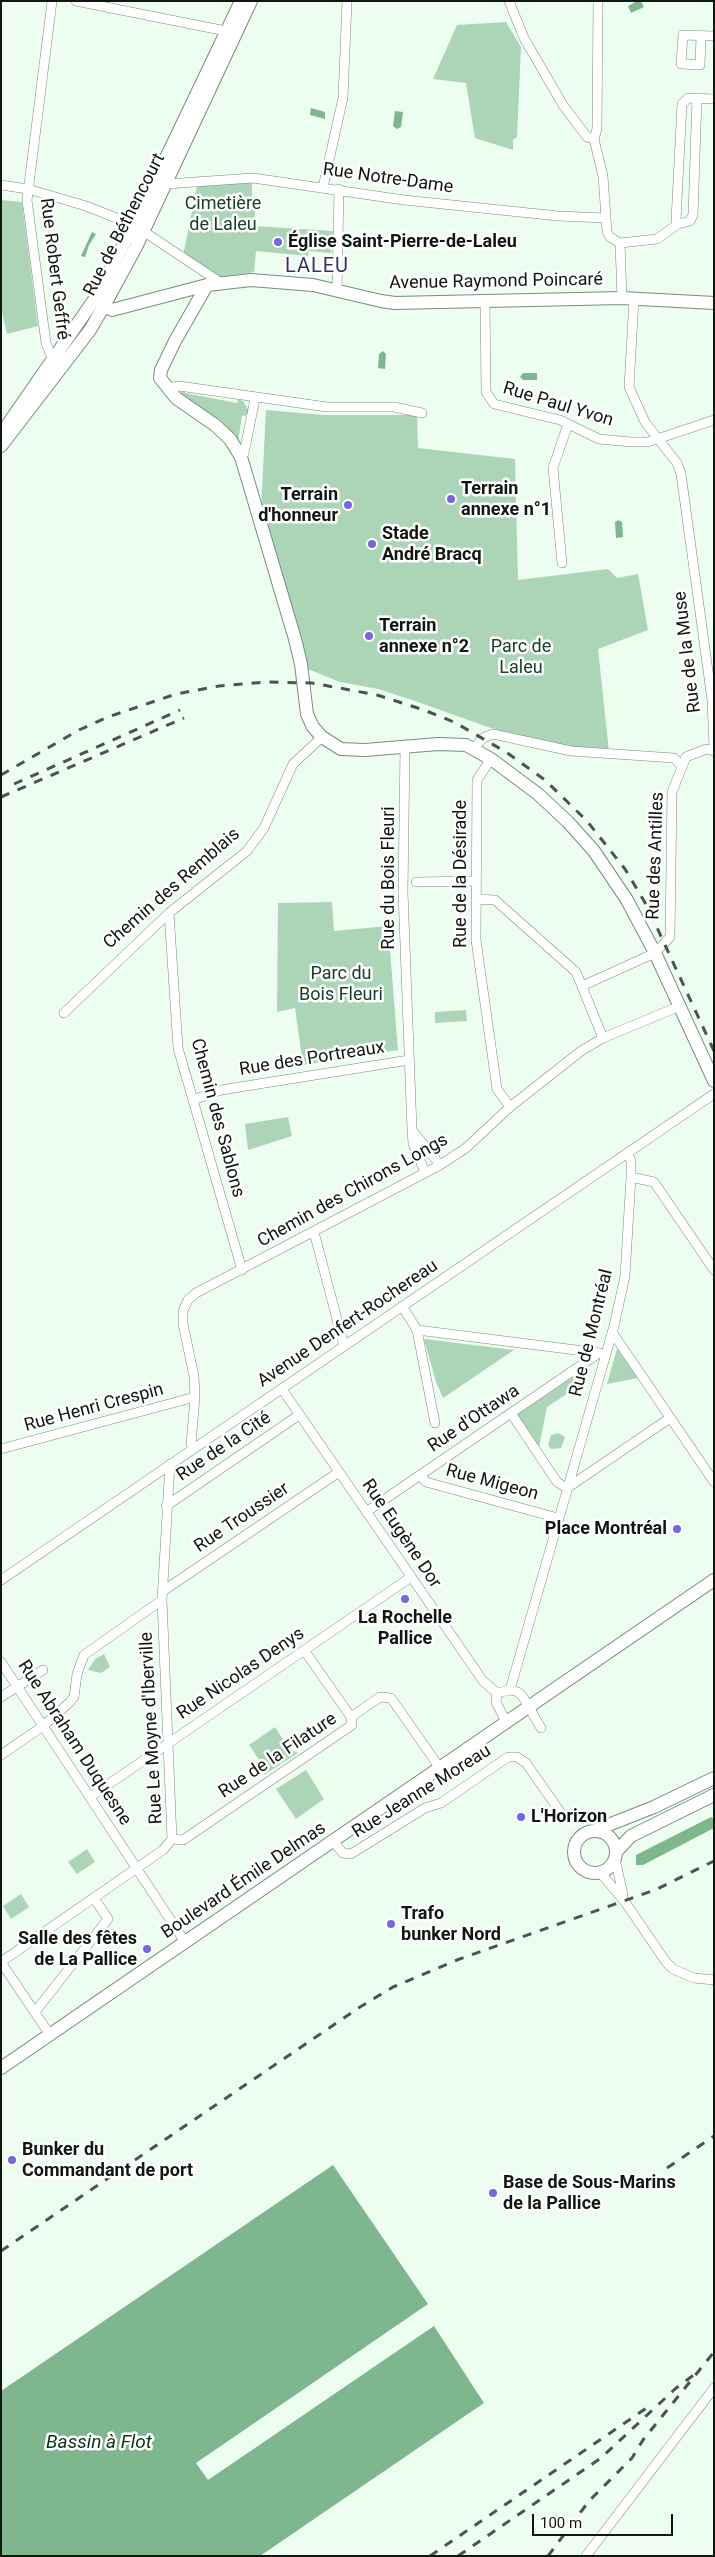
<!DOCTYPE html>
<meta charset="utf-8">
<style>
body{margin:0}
#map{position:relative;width:715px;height:2557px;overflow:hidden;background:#edfef1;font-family:Roboto,sans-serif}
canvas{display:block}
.frame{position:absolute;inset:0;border:2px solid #101712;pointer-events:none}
.scale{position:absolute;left:532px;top:2514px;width:141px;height:22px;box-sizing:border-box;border:2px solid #101712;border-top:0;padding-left:6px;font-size:15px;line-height:18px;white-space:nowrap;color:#101712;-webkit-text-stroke:4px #fff;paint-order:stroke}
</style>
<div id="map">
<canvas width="715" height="2557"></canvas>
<div class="frame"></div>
<div class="scale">100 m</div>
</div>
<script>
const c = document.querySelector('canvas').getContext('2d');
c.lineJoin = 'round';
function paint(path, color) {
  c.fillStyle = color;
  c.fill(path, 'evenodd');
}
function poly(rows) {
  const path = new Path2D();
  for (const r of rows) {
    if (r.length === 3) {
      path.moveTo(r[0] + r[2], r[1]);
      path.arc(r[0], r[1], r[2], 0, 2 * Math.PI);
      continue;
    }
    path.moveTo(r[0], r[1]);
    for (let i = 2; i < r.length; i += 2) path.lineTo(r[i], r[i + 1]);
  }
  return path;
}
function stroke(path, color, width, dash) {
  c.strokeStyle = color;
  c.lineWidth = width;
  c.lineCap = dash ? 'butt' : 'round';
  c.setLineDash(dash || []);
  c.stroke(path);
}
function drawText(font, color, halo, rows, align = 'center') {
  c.font = font + ' Roboto,sans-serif';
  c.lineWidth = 5;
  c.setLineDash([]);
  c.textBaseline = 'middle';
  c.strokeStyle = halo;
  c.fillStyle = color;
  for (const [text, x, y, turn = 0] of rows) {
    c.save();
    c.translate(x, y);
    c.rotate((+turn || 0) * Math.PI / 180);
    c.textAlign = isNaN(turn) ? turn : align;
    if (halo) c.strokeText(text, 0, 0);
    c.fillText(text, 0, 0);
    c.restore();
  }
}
const green = poly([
 [506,22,521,47,517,137,513,140,513,150,475,138,466,83,433,79,457,25],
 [252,181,252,201,256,201,254,226,333,231,331,253,309,251,308,256,256,251,254,272,220,277,183,256,197,186],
 [1,200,22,202,38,326,7,334,1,308],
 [184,390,185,393,237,403,238,399,243,401,248,409,248,415,242,416,238,442,181,396,182,391],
 [266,410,323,415,417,415,418,448,515,459,518,580,608,569,617,578,638,574,648,630,598,649,609,752,553,748,502,732,415,701,378,689,340,682,308,669,261,510],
 [332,902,334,931,388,926,398,1050,303,1065,295,1008,277,1012,278,903],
 [466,1010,467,1021,435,1023,435,1012],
 [288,1117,292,1136,248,1150,245,1124],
 [424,1339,514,1350,443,1398,436,1382],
 [617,1349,638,1378,607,1384],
 [582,1371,588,1380,547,1407,539,1447,517,1415],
 [558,1433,565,1437,561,1448,551,1449,548,1445,551,1435],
 [104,1654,110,1667,101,1673,88,1670,95,1659],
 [275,1727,290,1750,298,1753,264,1775,264,1767,249,1745],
 [306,1770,324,1799,296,1819,276,1789],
 [87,1849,95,1862,77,1874,68,1862],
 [21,1894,29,1907,11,1919,3,1906]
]);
const water = poly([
 [637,1,641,1,644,7,631,13,628,6],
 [311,108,325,112,325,119,310,115],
 [395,111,403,112,401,127,397,129,393,126],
 [92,232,96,234,89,245,85,257,81,256],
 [383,351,386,354,385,369,378,368,379,354],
 [523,373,537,373,537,380,523,380,520,377],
 [618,520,622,522,623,537,616,538,615,522],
 [711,1817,714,1819,714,1828,643,1865,636,1865,636,1855],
 [333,2165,428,2304,196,2463,208,2480,434,2326,484,2403,260,2556,1,2556,1,2391]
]);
const street = poly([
 [52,1,27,200,46,343,53,361],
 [76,1,226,31],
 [509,1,524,38,563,105,587,137,594,139],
 [598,1,597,129,594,139,603,176,607,232,610,237,620,243,622,298],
 [701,36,700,65,681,64,683,35,714,36],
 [697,98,693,215,690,221,678,224,676,220,682,104,688,98,714,99],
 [166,184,253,178,404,200,558,216,605,218],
 [1,185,28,189,86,206,134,225,221,283],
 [323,187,343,98,347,1],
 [620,243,657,239,678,224],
 [337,290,339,189],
 [634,299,629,387,645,422,677,463,681,474,712,700,714,747],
 [485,300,486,392,494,404,560,420,599,439,631,442,648,442,714,420],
 [168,388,179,386,327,407,394,407,422,413],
 [241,457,244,453,255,399],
 [562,563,553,468,568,424],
 [405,747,403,892,412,1130,440,1165],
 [473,749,483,738,493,734,571,751,674,758,681,765],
 [491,759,477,780,476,940,497,1089,510,1107],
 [416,882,476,881],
 [476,899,495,900,576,972,603,1038],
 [169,913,178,1048,242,1270],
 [582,986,655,953,670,937,672,792,686,757,706,749,714,751],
 [64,1013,169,913,247,851,264,828,293,764,322,737],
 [193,1100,221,1090,409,1060],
 [412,1130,413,1144,425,1172],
 [631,1177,654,1182,714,1270],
 [314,1232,344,1346],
 [402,1306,417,1330,435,1423],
 [417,1330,600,1353],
 [612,1332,714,1482],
 [282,1389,483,1681,497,1693],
 [511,1413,557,1482,567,1488,670,1418],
 [194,1448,191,1444,195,1397,194,1376,183,1324,183,1311,188,1300,196,1293,440,1165,466,1148,510,1107,581,1051,603,1038,680,1006],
 [1,1449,195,1397],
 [420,1475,426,1482,558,1518],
 [166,1506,299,1415],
 [366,1512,599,1353],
 [1,1580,714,1094],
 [163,1591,339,1472],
 [1,1662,185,1942],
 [510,1690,614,1326,625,1276,631,1177,631,1161,627,1153],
 [1,1697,43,1670],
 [351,1717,380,1697,391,1698,440,1768],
 [506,1722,496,1702,497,1693,510,1690,518,1692,523,1697,541,1728],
 [1,1755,43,1726,70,1702,74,1697,77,1674,84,1655,162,1600],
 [90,1797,411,1577],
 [172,1839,183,1840,352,1725,351,1717,304,1650],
 [333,1841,343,1853,351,1854,425,1808,441,1803,508,1757,517,1757,526,1763,563,1816],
 [615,1859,623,1894],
 [600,1872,625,1902,666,1962,673,1969,694,1978,714,1980],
 [1,1962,163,1850,172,1839,162,1600,170,1464],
 [1,1962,50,2035],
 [35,2012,108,1919,94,1898],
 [586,2556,714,2388]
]);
const secondary = poly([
 [207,285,175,341,161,370,160,378,176,398,215,425,230,439,241,457,295,639,301,664,307,714,313,727,322,737,341,749,365,750,438,744,466,745,491,759,538,794,568,822,594,851,627,900,655,953,714,1081],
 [94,300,112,310,207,285,251,280,313,285,381,301,395,303,622,298,714,303],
 [1,434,94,300,134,225,241,1],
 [1,446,90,330,104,306,136,247,251,1],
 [593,1831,654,1807,714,1778],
 [595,1852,21],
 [616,1852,631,1836,714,1795],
 [1,2068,714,1580]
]);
const rail = poly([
 [1,775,79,730,108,717,176,694,219,686,265,682,312,683,377,695,424,710,454,722,506,752,545,780,587,821,625,869,647,906,714,1051],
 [14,784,180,710],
 [1,797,184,718],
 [667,2168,714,2136],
 [1,2251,360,2007,393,1987,457,1960,655,1890,714,1861],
 [430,2556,651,2405],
 [458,2556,601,2458,675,2389,699,2371],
 [548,2556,589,2501,632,2458,643,2440,714,2352]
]);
const markers = [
 [278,242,5,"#7865e0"],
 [451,499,5,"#7865e0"],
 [348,505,5,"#7865e0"],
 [372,544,5,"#7865e0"],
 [369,636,5,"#7865e0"],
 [677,1529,5,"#7865e0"],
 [405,1599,5,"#7865e0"],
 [521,1817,5,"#7865e0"],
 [391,1924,5,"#7865e0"],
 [147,1949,5,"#7865e0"],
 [12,2160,5,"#7865e0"],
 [493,2193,5,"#7865e0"]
];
const streetNames = [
 ["Rue Notre-Dame",388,179,8],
 ["Rue de Béthencourt",125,225,-63],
 ["Rue Robert Geffré",54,269,83],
 ["Avenue Raymond Poincaré",496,282,-1],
 ["Rue Paul Yvon",558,405,17],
 ["Rue de la Muse",688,652,-97],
 ["Rue des Antilles",656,856,-88],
 ["Rue de la Désirade",461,874,-90],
 ["Rue du Bois Fleuri",389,878,-90],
 ["Chemin des Remblais",172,889,-41],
 ["Rue des Portreaux",312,1059,-9],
 ["Chemin des Sablons",217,1118,75],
 ["Chemin des Chirons Longs",353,1191,-29],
 ["Avenue Denfert-Rochereau",348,1324,-34],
 ["Rue de Montréal",592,1333,-76],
 ["Rue Henri Crespin",94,1408,-15],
 ["Rue d'Ottawa",474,1419,-34],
 ["Rue de la Cité",224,1447,-34],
 ["Rue Migeon",492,1483,15],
 ["Rue Troussier",242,1518,-34],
 ["Rue Eugène Dor",401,1534,56],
 ["Rue Nicolas Denys",241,1674,-34],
 ["Rue Le Moyne d'Iberville",152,1728,-93],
 ["Rue Abraham Duquesne",74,1743,57],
 ["Rue de la Filature",278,1756,-34],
 ["Rue Jeanne Moreau",422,1792,-32],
 ["Boulevard Émile Delmas",244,1881,-34]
];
const parkNames = [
 ["Cimetière",223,204],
 ["de Laleu",223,225],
 ["Parc de",521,647],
 ["Laleu",521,668],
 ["Parc du",341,974],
 ["Bois Fleuri",341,995]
];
const poiNames = [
 ["Église Saint-Pierre-de-Laleu",288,242],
 ["Terrain",461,489],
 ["annexe n°1",461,510],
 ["Terrain",338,495,"right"],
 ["d'honneur",338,516,"right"],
 ["Stade",382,534],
 ["André Bracq",382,555],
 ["Terrain",379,626],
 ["annexe n°2",379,647],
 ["Place Montréal",667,1529,"right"],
 ["La Rochelle",405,1618,"center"],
 ["Pallice",405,1639,"center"],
 ["L'Horizon",531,1817],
 ["Trafo",401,1914],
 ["bunker Nord",401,1935],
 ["Salle des fêtes",137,1939,"right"],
 ["de La Pallice",137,1960,"right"],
 ["Bunker du",22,2150],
 ["Commandant de port",22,2171],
 ["Base de Sous-Marins",503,2183],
 ["de la Pallice",503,2204]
];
const waterNames = [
 ["Bassin à Flot",99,2443]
];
const quarterNames = [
 ["LALEU",317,267]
];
paint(green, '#acd4b6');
paint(water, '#7eb68e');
stroke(street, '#798c7d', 10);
stroke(secondary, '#798c7d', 14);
stroke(street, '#fff', 9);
stroke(secondary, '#fff', 12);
stroke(rail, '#4b544d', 3, [9, 9]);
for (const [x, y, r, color] of markers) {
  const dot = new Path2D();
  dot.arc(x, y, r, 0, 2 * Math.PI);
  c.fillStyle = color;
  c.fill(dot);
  stroke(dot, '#fff', 2);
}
drawText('18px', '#101712', '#fff', streetNames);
drawText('18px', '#164126', '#fff', parkNames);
drawText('bold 18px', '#101712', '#fff', poiNames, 'left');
drawText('italic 19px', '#063319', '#fff', waterNames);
c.letterSpacing = '1px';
drawText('20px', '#372f6a', '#fff', quarterNames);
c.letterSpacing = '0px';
</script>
